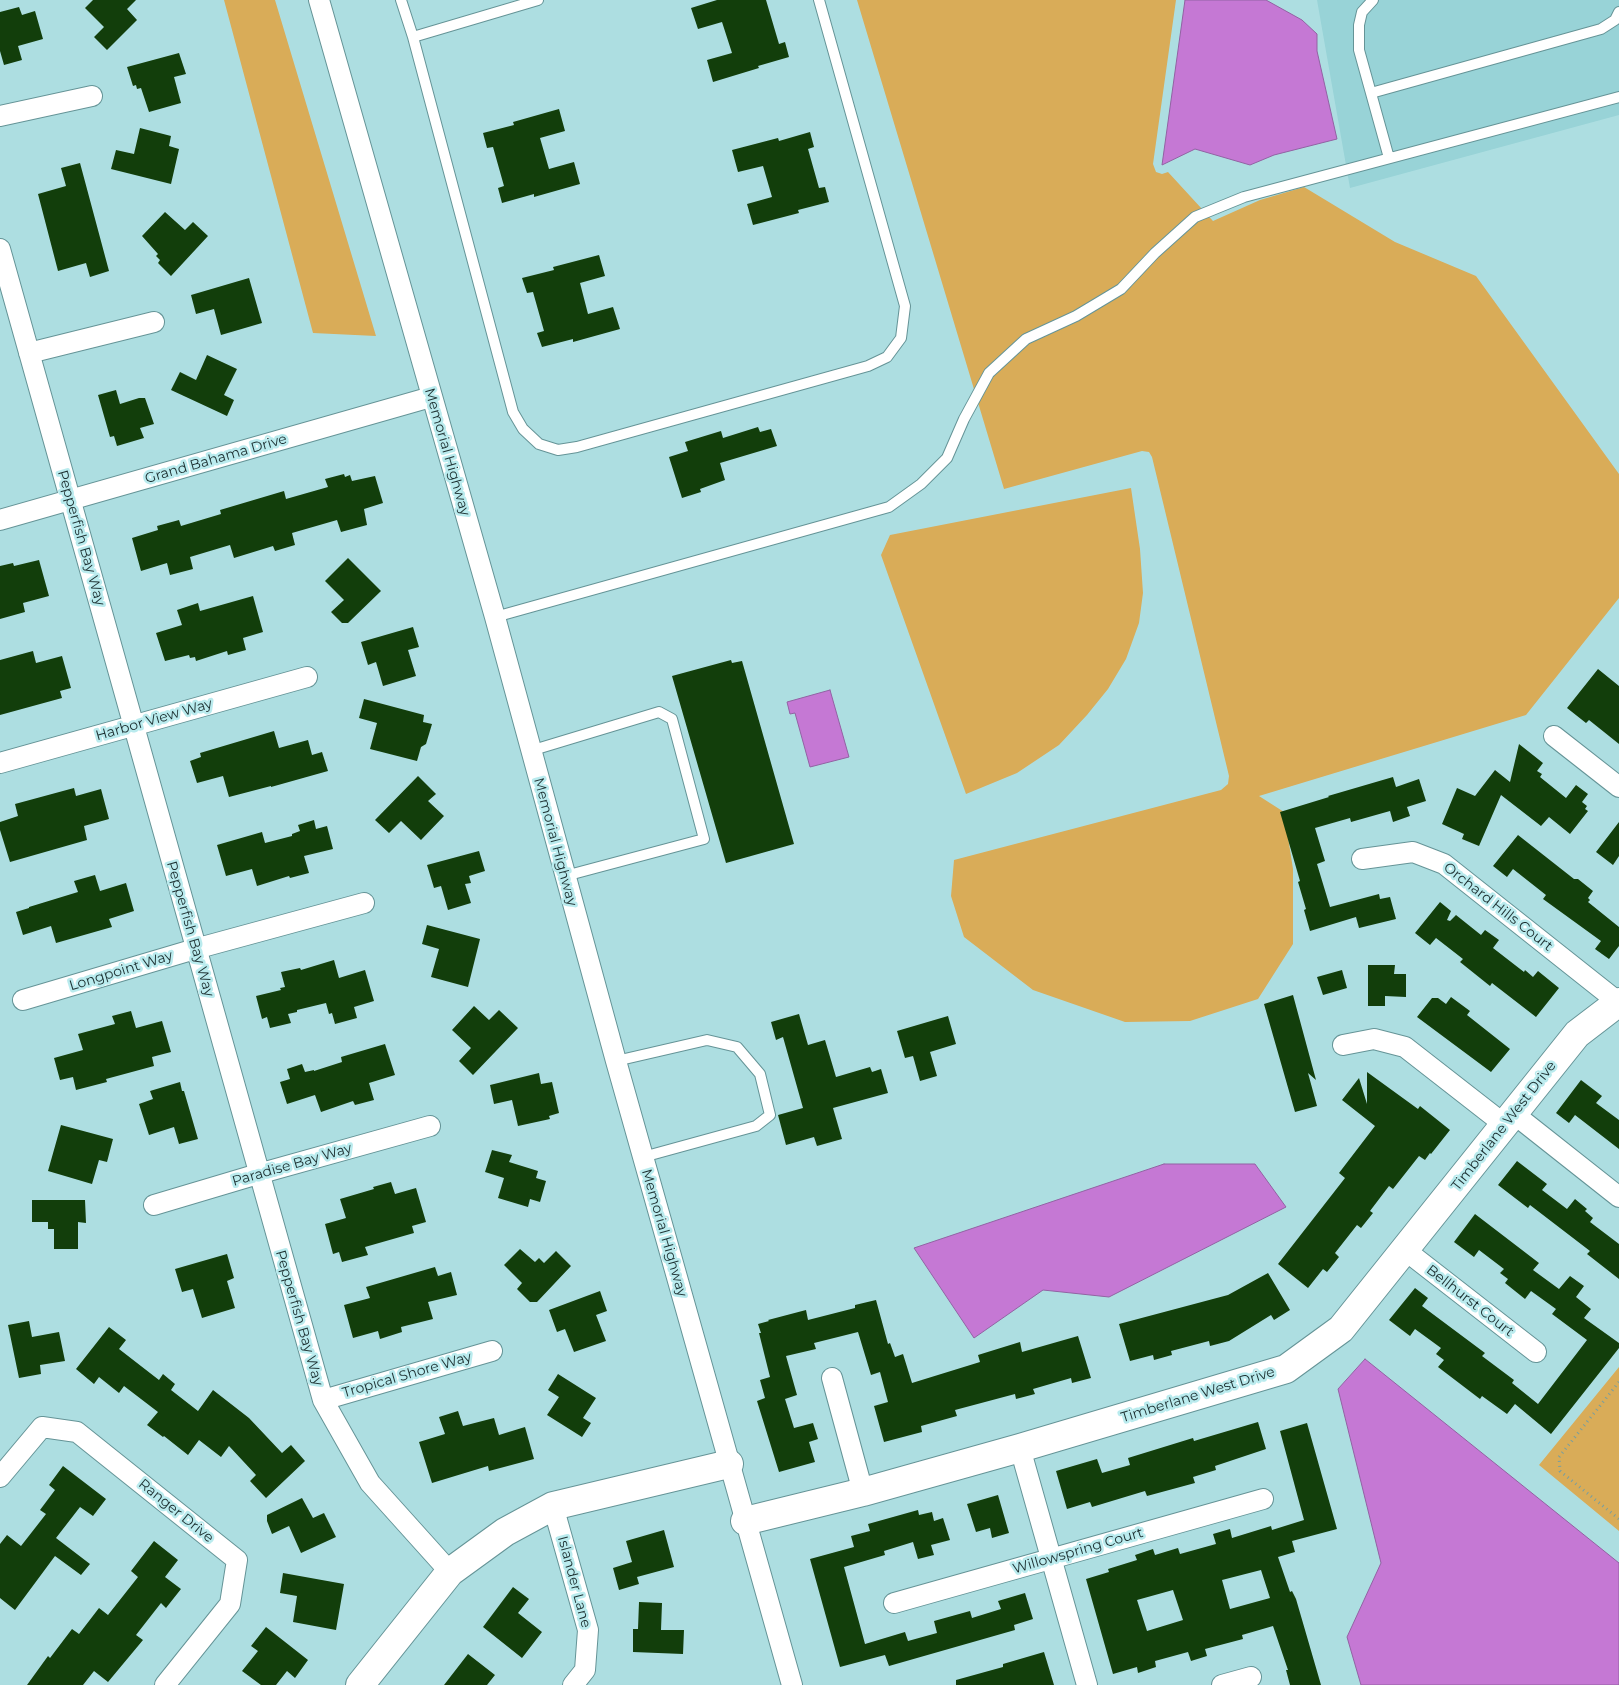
<!DOCTYPE html>
<style>
body{margin:0}
canvas{display:block;background:#addee1}
</style>
<canvas width="1619" height="1685"></canvas>
<script>
const c = document.querySelector('canvas').getContext('2d');
c.lineJoin = 'round';
function paint(path, color) {
  c.fillStyle = color;
  c.fill(path, 'evenodd');
}
function poly(rows) {
  const path = new Path2D();
  for (const r of rows) {
    path.moveTo(r[0], r[1]);
    for (let i = 2; i < r.length; i += 2) path.lineTo(r[i], r[i + 1]);
  }
  return path;
}
function stroke(path, color, width, dash) {
  c.strokeStyle = color;
  c.lineWidth = width;
  c.lineCap = dash ? 'butt' : 'round';
  c.setLineDash(dash || []);
  c.stroke(path);
}
function drawText(font, color, halo, rows, align = 'center') {
  c.font = font + ' Montserrat,sans-serif';
  c.lineWidth = 5;
  c.setLineDash([]);
  c.textBaseline = 'middle';
  c.strokeStyle = halo;
  c.fillStyle = color;
  for (const [text, x, y, turn = 0] of rows) {
    c.save();
    c.translate(x, y);
    c.rotate((+turn || 0) * Math.PI / 180);
    c.textAlign = isNaN(turn) ? turn : align;
    if (halo) c.strokeText(text, 0, 0);
    c.fillText(text, 0, 0);
    c.restore();
  }
}
const built = poly([
 [1317,0,1619,0,1619,115,1350,188]
]);
const green = poly([
 [224,0,275,0,376,336,313,333],
 [857,0,1176,0,1153,164,1156,172,1162,174,1168,172,1213,221,1260,200,1304,187,1395,242,1476,276,1619,474,1619,598,1526,715,1259,796,1284,812,1293,869,1293,944,1258,999,1190,1021,1125,1022,1033,990,964,937,951,896,954,860,1221,790,1228,784,1229,776,1152,457,1149,452,1142,451,1004,489],
 [1131,488,1140,549,1143,593,1139,623,1126,659,1108,689,1087,715,1059,745,1017,773,966,794,881,555,890,535],
 [1619,1367,1619,1531,1539,1465]
]);
const water = poly([
 [1185,0,1266,0,1302,20,1317,34,1317,51,1337,139,1274,155,1250,165,1195,149,1162,165,1185,0],
 [830,690,849,757,810,767,795,713,790,714,787,702,830,690],
 [1164,1164,1255,1164,1286,1207,1109,1297,1043,1290,974,1338,914,1248,1164,1164],
 [1365,1359,1619,1563,1619,1685,1361,1685,1347,1637,1381,1563,1338,1389,1365,1359]
]);
const building = poly([
 [93,0,136,0,127,9,137,20,107,50,94,37,104,27,85,8],
 [717,0,766,0,779,44,785,42,789,57,758,66,759,68,713,82,707,60,732,53,722,22,698,29,691,8],
 [19,7,22,15,35,11,43,39,18,46,22,60,4,65,0,51,0,12],
 [179,53,186,74,174,77,181,103,149,112,141,88,137,89,136,85,133,86,127,67],
 [559,109,565,131,540,138,549,169,574,162,580,184,534,197,534,194,502,203,498,188,504,186,493,147,487,148,483,133,514,125,513,122],
 [140,128,171,136,169,146,179,149,171,184,111,169,116,150,134,154],
 [810,132,814,147,808,149,819,188,825,187,829,202,798,210,799,213,753,225,747,204,772,197,763,166,738,172,732,150,778,138,779,141],
 [80,163,109,271,90,277,86,263,58,271,38,194,66,186,61,168],
 [165,212,185,230,193,222,208,236,171,276,158,263,160,260,156,256,158,254,142,236],
 [599,255,605,276,580,283,588,314,613,307,620,329,573,342,573,339,542,347,537,333,544,331,533,292,527,293,522,278,554,270,553,267],
 [249,278,262,323,221,335,214,309,196,314,191,295],
 [207,355,237,369,224,395,234,400,227,416,171,390,180,372,196,380],
 [116,390,120,404,139,398,145,398,154,424,140,428,144,438,117,446,114,436,110,437,98,395],
 [758,427,760,432,771,429,777,446,720,463,725,480,700,489,701,492,682,498,669,457,688,451,685,442,721,431,723,438],
 [344,474,345,477,350,475,352,481,375,476,383,503,364,509,367,525,341,532,337,520,292,533,295,545,275,551,273,546,234,558,230,545,190,557,193,569,170,575,167,563,141,571,132,538,158,530,157,526,179,520,181,526,221,514,220,510,284,491,286,499,328,487,325,479],
 [348,558,381,591,348,623,342,623,331,612,344,600,325,581],
 [39,560,49,596,23,603,25,612,0,619,0,566,13,563,14,566],
 [253,596,263,632,243,638,246,650,228,655,227,651,196,661,195,657,190,658,189,655,165,661,156,633,182,625,177,610,198,603,200,611],
 [413,627,419,647,408,650,416,676,383,686,376,662,368,665,361,642],
 [33,651,36,663,62,656,71,688,60,691,62,698,0,715,0,660],
 [731,660,732,663,742,661,794,844,726,863,672,676],
 [1598,669,1619,686,1619,744,1589,720,1586,723,1567,708],
 [364,699,424,715,423,722,432,724,426,744,421,747,417,761,370,749,377,723,359,718],
 [274,731,279,748,308,740,312,755,322,752,328,771,271,787,271,786,229,797,223,776,197,783,190,761,201,757,200,753],
 [1519,744,1543,763,1537,771,1542,774,1540,777,1566,798,1576,785,1588,794,1582,802,1587,806,1585,809,1588,811,1570,834,1549,817,1541,826,1501,795,1479,846,1462,839,1464,834,1442,824,1457,788,1475,796,1495,770,1510,782],
 [418,776,436,794,428,801,444,816,421,840,401,821,389,833,375,820],
 [1393,777,1396,787,1419,779,1426,801,1407,807,1410,816,1393,822,1390,811,1351,822,1350,818,1315,828,1325,861,1317,864,1330,907,1379,894,1380,899,1390,897,1396,919,1359,928,1356,917,1310,931,1304,910,1306,909,1298,882,1300,881,1280,812,1329,797,1328,796],
 [74,788,76,796,101,789,109,819,84,826,87,840,10,862,0,830,0,822,18,816,15,804],
 [314,820,316,829,327,826,333,849,304,856,309,873,290,878,289,876,257,886,252,869,226,876,217,845,262,832,265,843,292,836,292,834,300,831,298,825],
 [1619,822,1619,856,1613,865,1596,852],
 [1518,835,1574,879,1578,879,1593,891,1588,898,1590,900,1588,902,1619,927,1619,946,1609,959,1595,949,1601,941,1543,899,1546,895,1513,869,1507,877,1493,866],
 [479,851,485,871,469,876,471,883,465,884,471,903,448,910,441,886,434,888,427,865],
 [95,875,100,891,126,883,134,911,109,919,112,927,56,943,51,926,23,935,16,912,29,908,29,907,78,892,74,881],
 [1440,902,1451,911,1447,920,1450,921,1456,915,1481,935,1485,930,1499,940,1493,948,1524,972,1525,970,1533,977,1538,971,1559,988,1536,1017,1492,983,1490,986,1460,962,1463,959,1436,938,1430,945,1415,933],
 [427,925,480,939,468,987,431,977,439,949,422,944],
 [334,960,339,978,365,970,374,1001,354,1007,357,1018,335,1024,332,1013,329,1014,326,1003,297,1010,297,1012,288,1014,291,1023,270,1028,267,1017,262,1019,256,996,281,990,280,988,285,987,281,972,300,968,301,970],
 [1368,965,1395,965,1394,974,1406,974,1406,997,1385,996,1385,1006,1368,1006],
 [1342,970,1347,988,1323,995,1317,977],
 [1293,995,1316,1080,1308,1073,1317,1106,1295,1112,1264,1004],
 [1451,997,1470,1011,1467,1015,1510,1049,1491,1072,1417,1017,1432,998,1438,998,1446,1004],
 [474,1006,489,1020,499,1010,518,1028,473,1075,459,1061,471,1048,452,1030],
 [131,1011,136,1028,162,1021,171,1052,152,1057,154,1066,106,1079,107,1082,76,1090,73,1077,60,1080,54,1058,83,1050,78,1034,115,1024,112,1016],
 [799,1014,808,1045,825,1040,836,1077,870,1067,872,1072,881,1069,888,1093,833,1108,842,1139,817,1146,814,1137,786,1145,778,1115,803,1108,783,1037,776,1040,771,1022],
 [948,1016,956,1044,930,1052,937,1076,920,1081,913,1056,905,1058,897,1031],
 [385,1044,395,1075,369,1083,374,1100,355,1105,353,1101,321,1112,315,1095,287,1104,280,1082,290,1079,287,1069,302,1064,305,1072,314,1070,314,1071,342,1062,341,1057],
 [1367,1072,1418,1109,1420,1106,1450,1130,1431,1154,1430,1153,1425,1160,1419,1156,1393,1189,1389,1186,1370,1211,1373,1213,1361,1228,1357,1225,1335,1253,1339,1257,1327,1272,1323,1269,1308,1288,1278,1264,1345,1178,1339,1173,1375,1126,1342,1100,1359,1078,1367,1104],
 [539,1073,541,1084,552,1082,559,1113,549,1116,550,1119,518,1126,512,1100,494,1104,490,1085],
 [1581,1080,1602,1096,1596,1103,1619,1120,1619,1149,1575,1115,1569,1123,1556,1113],
 [180,1082,182,1091,184,1091,198,1139,179,1144,174,1127,149,1135,139,1104,153,1099,150,1091],
 [61,1125,113,1139,107,1162,99,1160,92,1184,48,1171],
 [492,1150,512,1155,509,1162,538,1171,536,1178,546,1181,540,1202,530,1199,528,1207,498,1198,504,1178,485,1172],
 [1517,1161,1547,1184,1542,1190,1567,1209,1575,1199,1587,1209,1585,1211,1593,1218,1590,1222,1619,1244,1619,1279,1587,1254,1590,1251,1530,1205,1528,1208,1498,1185],
 [391,1182,395,1194,416,1188,426,1222,412,1226,414,1233,365,1247,368,1255,342,1262,339,1252,333,1254,325,1224,346,1218,340,1199,374,1189,373,1187],
 [32,1200,85,1200,86,1223,78,1222,78,1249,54,1249,54,1229,48,1229,48,1222,32,1222],
 [1475,1214,1539,1263,1533,1270,1559,1289,1570,1276,1584,1286,1576,1297,1591,1309,1584,1318,1619,1343,1619,1348,1551,1434,1515,1404,1507,1414,1482,1396,1480,1399,1438,1367,1444,1360,1436,1354,1441,1348,1415,1329,1410,1336,1389,1320,1415,1288,1428,1298,1422,1306,1485,1353,1482,1356,1514,1380,1512,1383,1538,1404,1587,1340,1552,1314,1556,1309,1531,1291,1525,1299,1505,1283,1508,1279,1500,1273,1504,1269,1479,1250,1474,1257,1454,1242],
 [520,1249,535,1262,539,1258,544,1263,556,1251,571,1266,537,1302,530,1302,517,1289,522,1283,504,1265],
 [227,1254,234,1278,227,1281,235,1308,202,1318,193,1289,182,1292,175,1269],
 [435,1267,438,1276,451,1272,457,1295,428,1302,433,1319,401,1327,402,1332,380,1339,378,1331,353,1338,344,1305,370,1298,366,1287],
 [1268,1273,1290,1310,1274,1320,1271,1315,1229,1341,1210,1346,1209,1341,1171,1351,1172,1355,1154,1360,1153,1355,1130,1361,1119,1324,1228,1295],
 [600,1291,607,1311,596,1315,606,1341,574,1352,565,1329,557,1332,549,1310],
 [876,1300,888,1344,890,1343,895,1357,903,1354,912,1383,980,1362,978,1355,1020,1342,1022,1352,1078,1336,1091,1378,1072,1383,1071,1378,1033,1389,1035,1394,1016,1399,1015,1394,955,1410,957,1416,921,1426,922,1432,884,1442,874,1406,888,1402,880,1372,871,1375,858,1332,814,1343,816,1349,786,1356,797,1395,785,1399,794,1428,813,1423,818,1439,809,1442,815,1462,779,1472,757,1401,765,1398,760,1380,770,1377,759,1333,761,1333,758,1324,769,1321,768,1320,806,1310,808,1320,855,1308,855,1305],
 [29,1321,32,1337,59,1332,65,1361,40,1365,41,1374,19,1378,8,1325],
 [109,1327,126,1340,119,1349,159,1380,163,1374,175,1384,171,1390,198,1411,213,1390,249,1418,282,1453,291,1445,305,1461,266,1498,250,1481,256,1475,229,1446,221,1457,199,1440,188,1455,164,1436,163,1437,147,1425,158,1412,124,1386,119,1393,99,1377,94,1384,76,1369],
 [558,1374,596,1398,583,1418,591,1423,582,1437,547,1415,559,1397,548,1390],
 [458,1411,463,1426,494,1418,499,1435,525,1427,534,1459,489,1471,488,1466,432,1483,419,1442,445,1434,439,1417],
 [1258,1422,1266,1449,1215,1466,1216,1470,1193,1477,1195,1483,1147,1496,1145,1491,1092,1507,1090,1502,1067,1509,1056,1471,1097,1459,1102,1473,1130,1465,1128,1458,1193,1438,1194,1441],
 [1307,1423,1337,1529,1292,1541,1295,1552,1278,1557,1290,1592,1292,1591,1296,1599,1321,1685,1290,1685,1286,1670,1288,1670,1273,1626,1242,1635,1243,1639,1205,1649,1207,1656,1191,1661,1188,1652,1155,1661,1156,1667,1138,1673,1137,1667,1113,1674,1086,1579,1109,1572,1108,1569,1137,1560,1135,1555,1153,1549,1155,1555,1178,1548,1180,1554,1216,1544,1213,1534,1230,1529,1232,1538,1271,1526,1272,1530,1304,1520,1280,1431],
 [1261,1570,1270,1598,1230,1609,1222,1580],
 [1173,1590,1183,1620,1147,1631,1137,1600],
 [63,1466,106,1499,93,1516,80,1507,56,1538,90,1564,81,1575,55,1556,15,1610,0,1598,0,1544,7,1535,21,1546,46,1514,40,1510,55,1490,49,1485],
 [998,1495,1009,1533,992,1538,990,1528,976,1532,967,1504],
 [302,1498,313,1518,324,1513,336,1537,301,1553,289,1526,272,1534,267,1521,267,1515],
 [918,1510,919,1515,932,1512,934,1521,943,1518,950,1540,931,1545,934,1555,918,1559,913,1542,884,1551,885,1555,844,1567,865,1644,905,1632,908,1641,937,1633,934,1621,970,1611,972,1618,1001,1609,998,1601,1025,1593,1033,1619,1014,1625,1015,1630,889,1666,885,1655,840,1667,810,1559,854,1547,851,1536,870,1531,868,1524],
 [664,1530,674,1567,637,1577,639,1584,619,1590,613,1568,632,1562,626,1541],
 [154,1541,178,1560,165,1577,181,1589,166,1608,161,1603,136,1635,143,1640,108,1682,94,1671,83,1685,27,1685,48,1656,50,1658,72,1629,79,1634,99,1608,108,1615,138,1577,131,1571],
 [283,1573,344,1584,336,1630,293,1622,297,1596,280,1593],
 [513,1587,529,1599,518,1613,542,1632,522,1658,483,1627],
 [639,1602,662,1603,661,1630,684,1630,683,1654,633,1652,633,1629,638,1629],
 [266,1627,308,1660,295,1678,287,1671,276,1685,261,1685,242,1671,258,1651,251,1646],
 [1044,1652,1054,1685,956,1685,956,1680,1003,1667,1003,1664],
 [468,1654,495,1675,487,1685,444,1685]
]);
const path = poly([
 [1619,1382,1559,1457,1560,1471,1619,1519]
]);
const lane = poly([
 [401,0,413,37,513,412,523,429,539,444,558,450,577,447,868,366,887,357,901,338,905,306,819,0],
 [1373,0,1362,12,1359,25,1359,50,1389,158],
 [413,37,538,0],
 [1371,93,1601,29,1615,20,1619,12],
 [495,617,889,507,921,484,947,458,964,419,989,373,1026,339,1076,316,1121,289,1155,253,1195,217,1244,197,1619,97],
 [530,751,659,712,672,719,704,839,565,876],
 [616,1061,707,1040,737,1047,760,1074,770,1115,756,1126,643,1157]
]);
const street = poly([
 [319,0,495,617,616,1061,792,1685],
 [0,116,92,96],
 [0,249,323,1400,370,1483,450,1572],
 [29,353,154,322],
 [0,520,431,397],
 [1554,736,1619,787],
 [0,763,307,677],
 [1362,859,1413,852,1444,864,1618,1002],
 [23,1000,195,949,364,903],
 [1343,1045,1374,1039,1405,1047,1505,1125],
 [1514,1114,1619,1197],
 [154,1205,258,1174,430,1126],
 [1405,1250,1536,1352],
 [832,1378,863,1492],
 [323,1400,492,1351],
 [1020,1448,1087,1685],
 [0,1477,42,1427,77,1432,237,1560,230,1604,165,1685],
 [553,1506,588,1630,585,1670,573,1685],
 [894,1603,1263,1499],
 [1222,1685,1251,1677]
]);
const secondary = poly([
 [745,1521,863,1492,1020,1448,1286,1369,1341,1329,1577,1034,1619,1002],
 [360,1685,450,1572,505,1532,553,1506,729,1464]
]);
const streetNames = [
 ["Memorial Highway",447,452,74],
 ["Grand Bahama Drive",216,459,-16],
 ["Pepperfish Bay Way",81,538,74],
 ["Harbor View Way",154,720,-16],
 ["Memorial Highway",555,842,75],
 ["Orchard Hills Court",1498,907,38],
 ["Pepperfish Bay Way",190,929,74],
 ["Longpoint Way",121,971,-17],
 ["Timberlane West Drive",1504,1126,-52],
 ["Paradise Bay Way",292,1165,-16],
 ["Memorial Highway",664,1233,74],
 ["Bellhurst Court",1470,1301,38],
 ["Pepperfish Bay Way",299,1318,74],
 ["Tropical Shore Way",407,1375,-16],
 ["Timberlane West Drive",1198,1395,-17],
 ["Ranger Drive",176,1511,39],
 ["Willowspring Court",1078,1551,-16],
 ["Islander Lane",574,1582,75]
];
paint(built, '#98d3d7');
paint(green, '#d9ac58');
paint(water, '#c578d4');
stroke(water, '#9262a3', 1);
paint(building, '#123e0b');
stroke(lane, '#659497', 12);
stroke(street, '#659497', 22);
stroke(secondary, '#659497', 30);
stroke(path, '#789ea0', 3, [1, 4]);
stroke(lane, '#fff', 10);
stroke(street, '#fff', 20);
stroke(secondary, '#fff', 28);
drawText('14px', '#1c2f30', '#baebee', streetNames);
</script>
